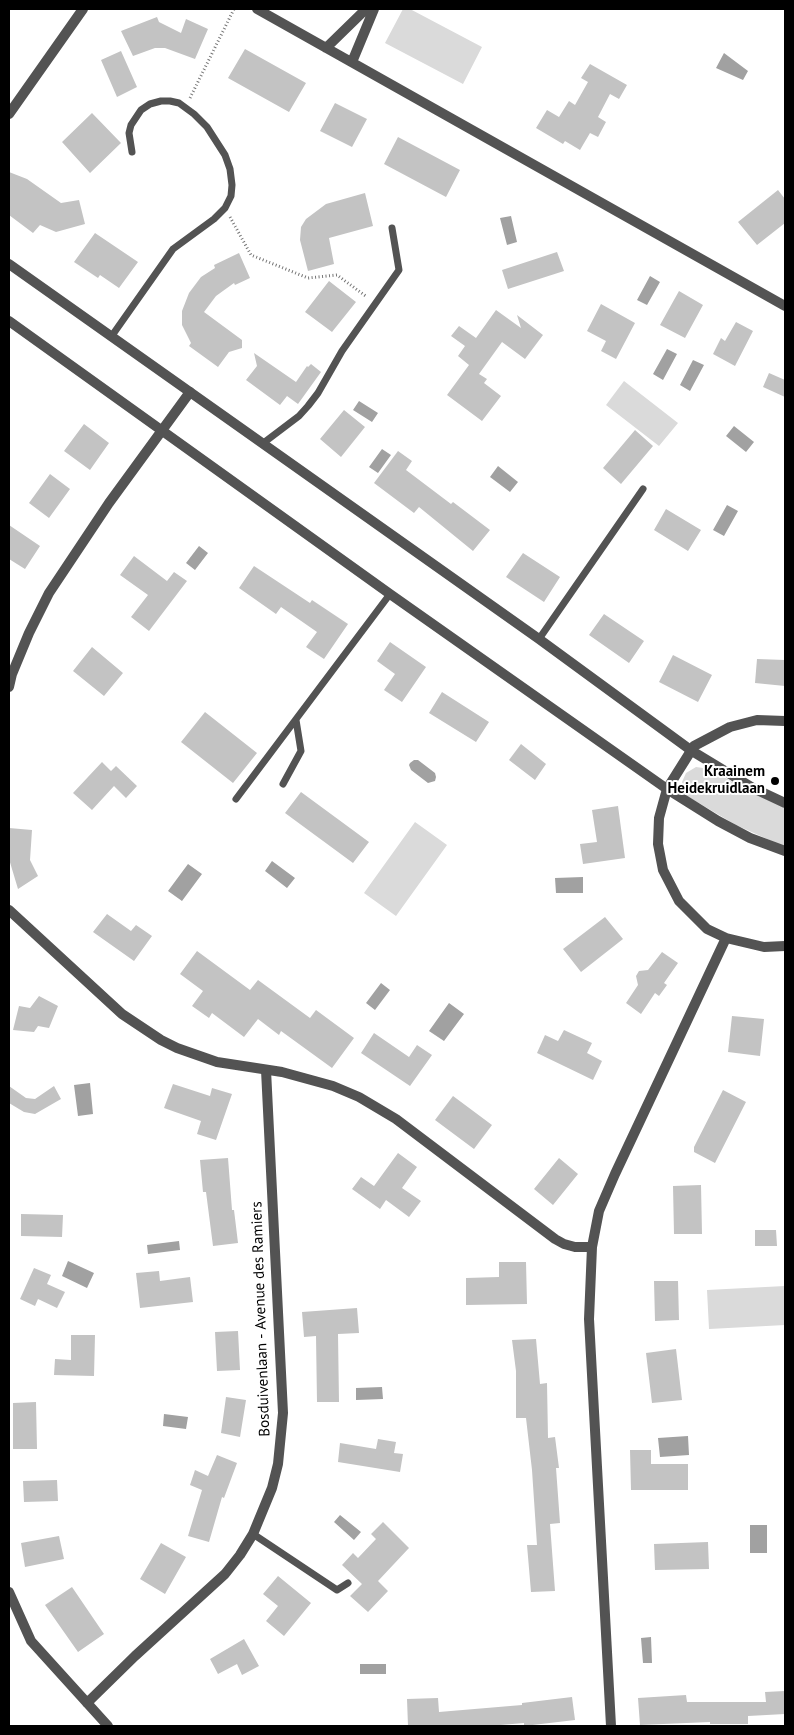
<!DOCTYPE html>
<style>
body{margin:0}
#map{position:relative;width:794px;height:1735px;overflow:hidden;background:#fff;font-family:"PT Sans",sans-serif}
canvas{display:block}
.frame{position:absolute;inset:0;border:10px solid #000;pointer-events:none}
</style>
<div id="map">
<canvas width="794" height="1735"></canvas>
<div class="frame"></div>
</div>
<script>
const c = document.querySelector('canvas').getContext('2d');
c.lineJoin = 'round';
function paint(path, color) {
  c.fillStyle = color;
  c.fill(path, 'evenodd');
}
function poly(rows) {
  const path = new Path2D();
  for (const r of rows) {
    path.moveTo(r[0], r[1]);
    for (let i = 2; i < r.length; i += 2) path.lineTo(r[i], r[i + 1]);
  }
  return path;
}
function stroke(path, color, width, dash) {
  c.strokeStyle = color;
  c.lineWidth = width;
  c.lineCap = dash ? 'butt' : 'round';
  c.setLineDash(dash || []);
  c.stroke(path);
}
function drawText(font, color, halo, rows, align = 'center') {
  c.font = font + ' "PT Sans",sans-serif';
  c.lineWidth = 4;
  c.setLineDash([]);
  c.textBaseline = 'middle';
  c.strokeStyle = halo;
  c.fillStyle = color;
  for (const [text, x, y, turn = 0] of rows) {
    c.save();
    c.translate(x, y);
    c.rotate((+turn || 0) * Math.PI / 180);
    c.textAlign = isNaN(turn) ? turn : align;
    if (halo) c.strokeText(text, 0, 0);
    c.fillText(text, 0, 0);
    c.restore();
  }
}
const green = poly([
 [403,9,410,9,482,47,463,84,385,43],
 [624,381,678,423,659,446,606,405],
 [696,767,710,769,743,788,785,808,785,847,736,825,687,796,683,789,682,782,686,773],
 [415,822,447,845,396,916,364,893],
 [785,1286,785,1325,709,1329,707,1290]
]);
const water = poly([
 [724,53,748,71,743,80,716,68],
 [511,216,517,242,507,245,500,218],
 [650,276,660,282,647,305,637,300],
 [667,349,677,354,663,380,653,374],
 [693,360,704,365,690,391,680,385],
 [359,401,378,413,372,422,353,410],
 [734,426,754,442,746,452,726,436],
 [382,449,391,455,378,473,369,467],
 [498,466,518,482,510,492,490,477],
 [727,505,738,511,724,536,713,530],
 [199,546,208,553,195,570,186,563],
 [414,760,418,760,435,773,436,777,435,781,428,783,411,770,409,765,410,763],
 [272,861,295,878,287,888,265,871],
 [188,864,202,874,182,901,168,891],
 [583,877,583,893,556,893,555,878],
 [381,983,390,990,375,1010,366,1003],
 [449,1003,464,1014,444,1041,429,1031],
 [90,1083,93,1114,78,1116,74,1085],
 [179,1241,180,1250,148,1254,147,1245],
 [68,1261,94,1273,87,1288,62,1276],
 [382,1387,383,1399,356,1400,356,1388],
 [164,1414,188,1417,186,1429,163,1426],
 [688,1436,689,1455,660,1457,658,1438],
 [340,1515,361,1532,354,1540,334,1522],
 [750,1525,767,1525,767,1553,750,1553],
 [651,1637,652,1663,643,1663,641,1638],
 [360,1664,386,1664,386,1674,360,1674]
]);
const building = poly([
 [157,17,159,22,181,33,186,19,208,29,195,59,165,48,155,48,133,56,121,31],
 [245,49,306,83,289,112,228,78],
 [121,51,137,87,117,97,101,60],
 [590,64,627,85,619,99,610,94,598,117,606,122,598,137,590,133,580,150,565,141,563,144,536,128,547,110,559,117,569,101,575,105,588,82,581,78],
 [335,103,367,119,352,147,320,131],
 [92,113,121,143,90,173,62,142],
 [398,137,460,170,446,197,384,164],
 [9,172,27,179,61,203,79,200,85,224,56,232,40,225,33,233,9,215],
 [778,190,785,199,785,223,757,245,738,222],
 [365,193,373,226,329,238,334,264,308,271,300,240,301,227,306,219,326,204],
 [95,233,138,262,119,288,100,275,98,278,74,262],
 [557,252,564,271,508,289,502,270],
 [239,253,250,278,235,285,234,283,216,296,204,312,242,340,242,348,229,352,218,367,189,346,191,343,182,325,182,311,189,293,201,277,215,268,214,265],
 [329,281,356,302,332,332,305,312],
 [679,291,703,305,685,338,660,325],
 [601,304,635,323,616,359,601,351,606,341,587,331],
 [496,310,521,328,517,315,543,335,525,359,502,342,479,374,487,379,484,383,501,396,482,421,447,395,469,365,458,356,465,346,451,336,459,326,476,338],
 [736,322,753,331,735,366,713,354,721,338,725,341],
 [254,353,296,382,307,366,308,367,311,364,321,372,298,404,287,396,280,405,246,380,257,366],
 [769,373,785,380,785,397,763,387],
 [344,410,365,427,341,457,320,439],
 [84,424,109,443,90,470,64,451],
 [635,430,653,446,621,484,603,468],
 [398,451,412,461,406,470,451,504,453,502,490,530,473,551,419,507,414,513,374,483],
 [50,474,70,489,49,518,29,503],
 [666,509,701,530,688,551,654,530],
 [9,525,40,546,25,569,9,559],
 [523,553,560,577,544,602,506,577],
 [134,556,167,581,174,572,187,581,149,631,131,617,148,595,120,575],
 [254,566,310,603,312,600,348,624,324,659,306,647,317,632,281,607,276,614,239,588],
 [604,614,644,641,629,663,589,635],
 [390,642,426,667,402,702,384,690,395,674,377,661],
 [92,647,123,673,104,696,73,671],
 [673,655,712,675,698,702,659,682],
 [757,659,785,660,785,686,755,683],
 [442,692,489,722,476,742,429,713],
 [205,712,257,753,233,783,181,742],
 [521,744,546,764,535,780,509,760],
 [102,762,111,771,116,766,137,786,126,798,114,786,92,810,73,793],
 [301,792,369,842,353,863,285,813],
 [618,806,625,858,583,864,580,844,597,842,592,810],
 [9,828,32,830,30,860,38,876,18,889,9,859],
 [107,914,131,931,136,925,152,936,134,961,93,932],
 [605,917,623,939,581,972,563,949],
 [197,951,250,990,258,980,310,1018,316,1010,354,1038,332,1068,281,1031,279,1035,258,1019,244,1037,212,1013,209,1018,192,1006,203,991,180,974],
 [662,952,678,963,664,983,667,985,659,996,655,993,641,1014,626,1003,638,985,636,976,639,971,648,970],
 [39,996,58,1006,49,1028,38,1026,34,1032,13,1030,19,1006,30,1008],
 [732,1016,764,1019,760,1056,728,1052],
 [564,1030,592,1043,587,1053,602,1061,593,1080,537,1053,545,1035,558,1041],
 [374,1033,409,1057,417,1045,432,1055,410,1086,361,1053],
 [173,1084,210,1096,212,1088,232,1094,216,1140,197,1134,201,1121,164,1108],
 [9,1086,26,1098,35,1099,54,1086,61,1099,35,1114,24,1112,9,1103],
 [723,1090,746,1102,715,1163,694,1152,694,1147],
 [453,1096,492,1125,474,1149,435,1120],
 [398,1153,417,1167,402,1188,421,1201,409,1217,386,1200,380,1209,352,1189,361,1177,374,1186],
 [228,1158,232,1210,234,1210,238,1243,213,1246,206,1192,203,1192,200,1160],
 [559,1158,578,1174,553,1205,534,1189],
 [701,1185,702,1234,674,1234,673,1186],
 [21,1214,63,1215,62,1237,21,1236],
 [755,1230,776,1230,777,1246,755,1246],
 [499,1262,526,1262,527,1304,466,1305,466,1278,499,1277],
 [34,1268,51,1275,47,1284,65,1292,57,1308,38,1299,35,1306,20,1299],
 [159,1271,160,1281,190,1277,193,1302,140,1308,136,1273],
 [654,1281,678,1281,679,1320,655,1321],
 [357,1308,359,1333,338,1334,339,1402,317,1402,316,1336,304,1337,302,1312],
 [238,1331,240,1370,217,1371,215,1332],
 [71,1335,95,1335,94,1376,54,1375,55,1359,71,1360],
 [536,1339,540,1384,547,1383,548,1438,555,1437,559,1468,556,1468,560,1523,550,1524,555,1591,531,1592,527,1545,537,1545,532,1470,526,1418,516,1418,516,1371,512,1340],
 [676,1349,682,1400,652,1403,646,1353],
 [226,1397,246,1400,240,1437,221,1433],
 [36,1402,37,1449,13,1449,13,1403],
 [378,1439,396,1442,394,1453,403,1454,400,1472,338,1462,340,1443,376,1449],
 [630,1450,651,1450,651,1464,688,1464,688,1490,631,1490],
 [217,1455,237,1463,224,1498,222,1497,209,1542,188,1536,202,1490,190,1485,195,1470,208,1476],
 [57,1480,58,1501,24,1502,23,1481],
 [383,1522,409,1548,378,1581,388,1591,368,1612,350,1596,362,1584,342,1565,353,1553,358,1558,376,1539,371,1534],
 [59,1536,64,1559,25,1567,21,1543],
 [708,1542,709,1569,655,1570,654,1544],
 [161,1543,186,1557,165,1594,140,1579],
 [278,1576,311,1603,284,1636,266,1621,278,1606,263,1594],
 [72,1587,104,1634,78,1652,45,1605],
 [244,1639,259,1666,242,1675,237,1664,218,1674,210,1659],
 [785,1691,785,1714,748,1716,748,1724,710,1724,710,1722,640,1725,638,1698,686,1695,687,1702,766,1702,765,1692],
 [572,1697,575,1720,524,1726,524,1723,489,1726,408,1726,407,1699,438,1698,439,1712,522,1705,522,1703]
]);
const path = poly([
 [190,98,234,9],
 [230,217,251,255,308,278,337,275,367,297]
]);
const service = poly([
 [111,337,173,249,214,219,225,208,231,196,232,185,230,169,225,155,207,127,194,114,179,103,170,101,161,101,150,104,141,110,131,125,129,133,132,152],
 [262,444,299,416,308,406,318,393,342,351,399,270,392,228],
 [539,639,643,489],
 [283,784,301,751,296,720],
 [236,799,390,594],
 [253,1534,337,1590,348,1583]
]);
const minor = poly([
 [257,9,785,306],
 [326,48,366,9],
 [352,62,374,9],
 [9,114,83,9],
 [9,687,12,674,29,633,49,593,109,503,190,392],
 [785,721,757,720,730,727,694,746,667,789,659,818,658,844,663,870,679,901,707,929,726,938,764,947,785,946],
 [9,910,122,1014,161,1040,177,1048,217,1062,282,1072,333,1086,359,1097,396,1119,555,1239,564,1244,575,1247,592,1247],
 [9,1592,31,1641,108,1726],
 [87,1703,135,1656,225,1574,240,1555,253,1534,272,1488,278,1464,283,1413,266,1070],
 [611,1726,589,1319,592,1247,599,1211,615,1174,726,938]
]);
const tertiary = poly([
 [9,264,539,639,692,751,753,788,785,803],
 [9,321,390,594,667,789,718,821,750,838,785,851]
]);
const markers = [
 [775,781,5,"#000"]
];
const poiNames = [
 ["Kraainem",765,772],
 ["Heidekruidlaan",765,789]
];
const streetNames = [
 ["Bosduivenlaan - Avenue des Ramiers",261,1319,-92]
];
paint(green, '#dadada');
paint(water, '#a1a1a1');
paint(building, '#c3c3c3');
stroke(path, '#757575', 3, [1, 2.5]);
stroke(service, '#535353', 7);
stroke(minor, '#535353', 10);
stroke(tertiary, '#535353', 10);
for (const [x, y, r, color] of markers) {
  const dot = new Path2D();
  dot.arc(x, y, r, 0, 2 * Math.PI);
  c.fillStyle = color;
  c.fill(dot);
  stroke(dot, '#fff', 2);
}
drawText('bold 15px', '#000', '#fff', poiNames, 'right');
drawText('15px', '#000', '#fff', streetNames);
</script>
